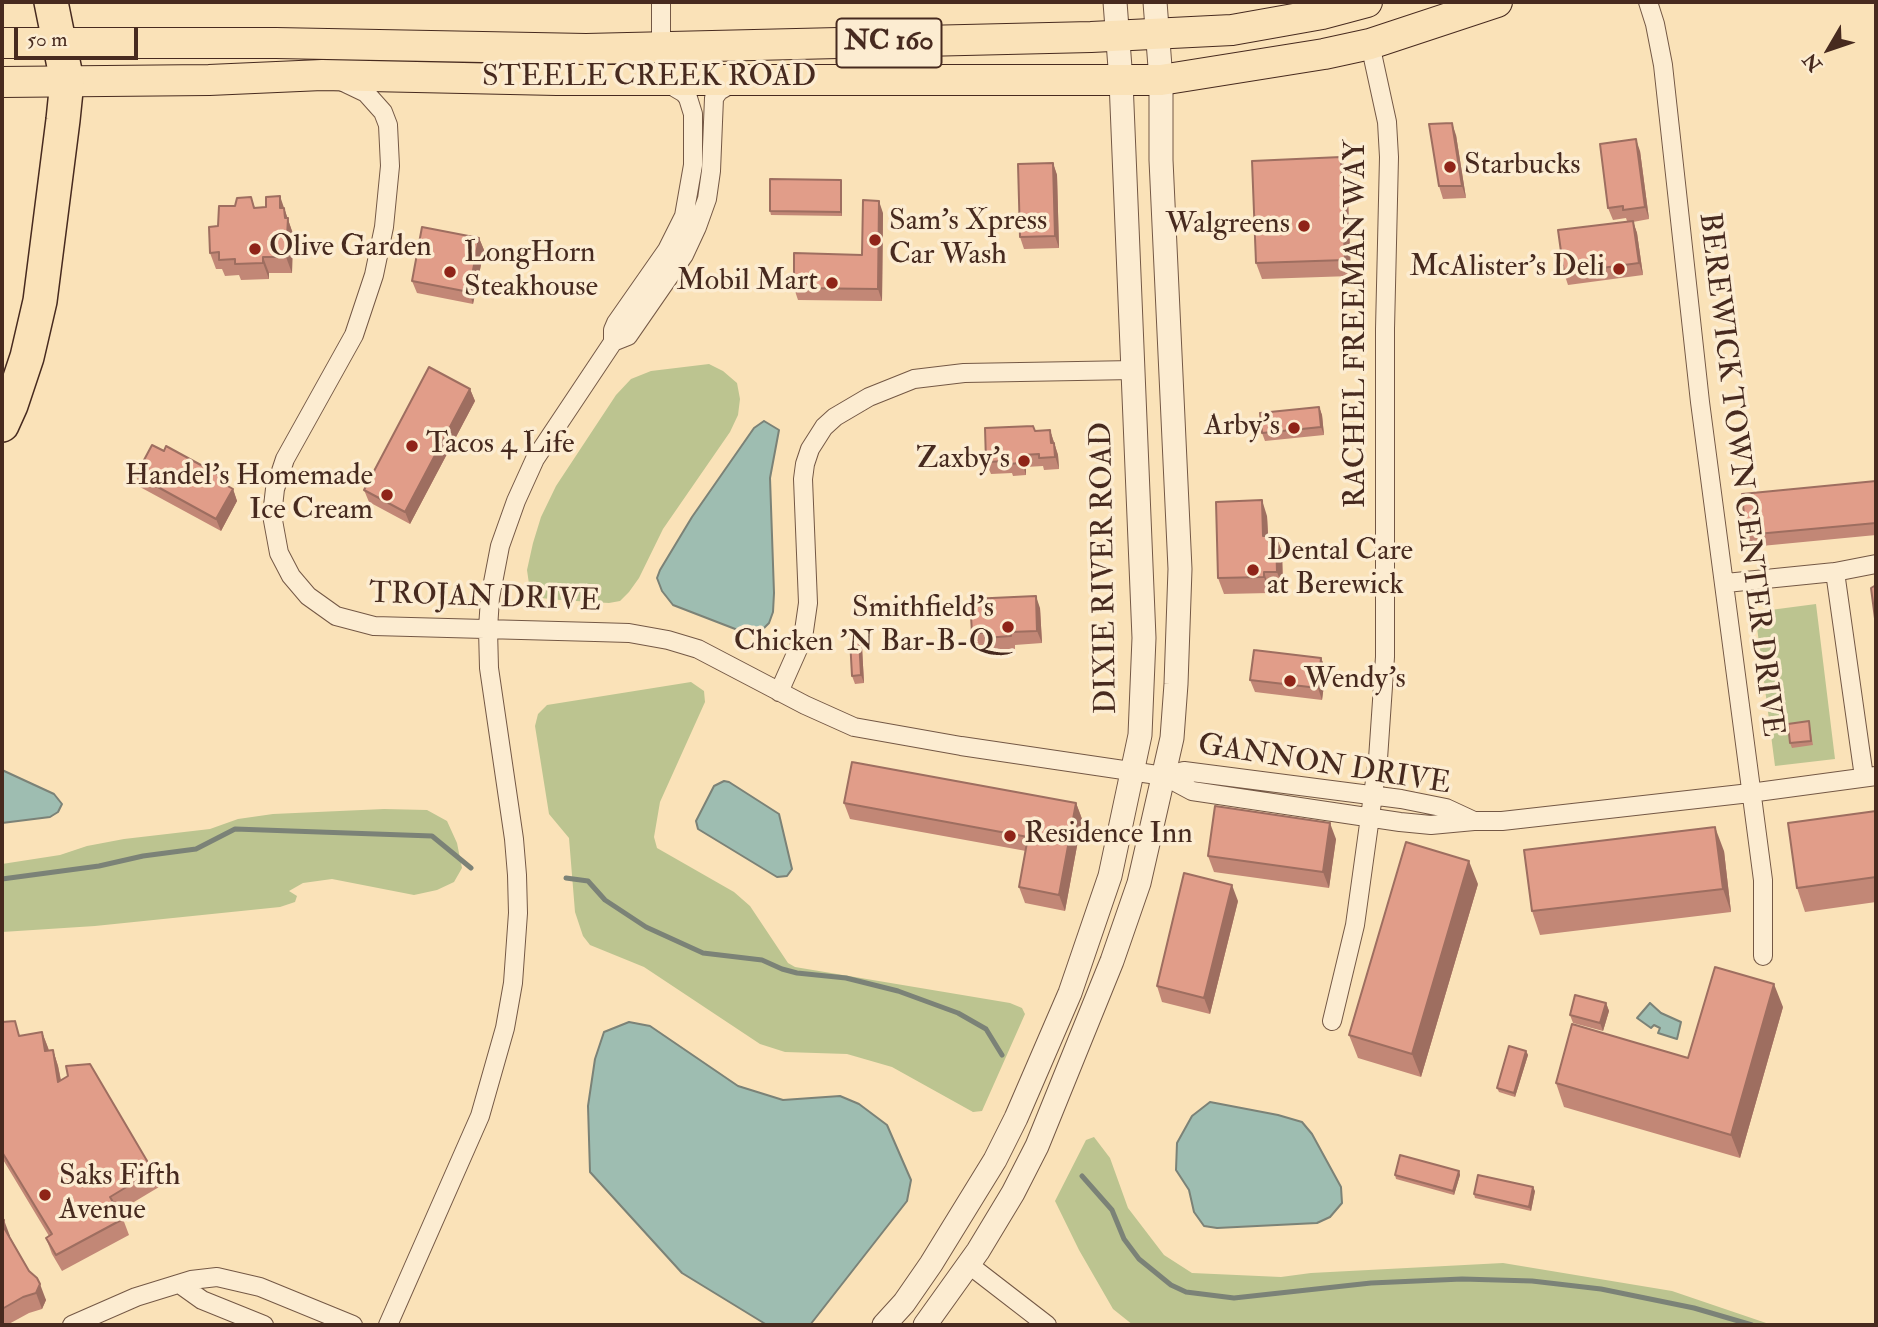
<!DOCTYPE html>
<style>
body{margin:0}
#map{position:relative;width:1878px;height:1327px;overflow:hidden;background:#fae2b8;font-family:"IM FELL Double Pica",serif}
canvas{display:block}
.frame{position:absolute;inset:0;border:4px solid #472a1f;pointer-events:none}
.north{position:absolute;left:1794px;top:14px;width:70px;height:70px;-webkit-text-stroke:5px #fcecd1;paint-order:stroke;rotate:231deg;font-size:19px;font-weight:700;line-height:28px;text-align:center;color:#472a1f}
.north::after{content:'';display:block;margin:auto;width:24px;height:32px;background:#472a1f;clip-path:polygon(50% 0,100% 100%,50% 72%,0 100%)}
.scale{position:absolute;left:14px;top:28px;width:124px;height:32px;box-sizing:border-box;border:4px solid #472a1f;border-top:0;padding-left:9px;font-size:21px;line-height:24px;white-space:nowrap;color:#472a1f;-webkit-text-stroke:5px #fcecd1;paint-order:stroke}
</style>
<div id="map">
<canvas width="1878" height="1327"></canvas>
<div class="frame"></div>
<div class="north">N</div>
<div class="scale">50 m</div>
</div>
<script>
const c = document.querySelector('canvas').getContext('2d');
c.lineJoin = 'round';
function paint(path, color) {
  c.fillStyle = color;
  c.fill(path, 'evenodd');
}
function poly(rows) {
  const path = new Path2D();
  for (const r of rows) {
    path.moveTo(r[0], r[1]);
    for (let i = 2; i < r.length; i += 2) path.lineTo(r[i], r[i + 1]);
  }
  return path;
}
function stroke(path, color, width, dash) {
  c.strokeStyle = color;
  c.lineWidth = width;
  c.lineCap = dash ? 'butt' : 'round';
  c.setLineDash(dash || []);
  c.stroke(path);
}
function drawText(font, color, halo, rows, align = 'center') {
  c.font = font + ' "IM FELL Double Pica",serif';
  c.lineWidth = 7;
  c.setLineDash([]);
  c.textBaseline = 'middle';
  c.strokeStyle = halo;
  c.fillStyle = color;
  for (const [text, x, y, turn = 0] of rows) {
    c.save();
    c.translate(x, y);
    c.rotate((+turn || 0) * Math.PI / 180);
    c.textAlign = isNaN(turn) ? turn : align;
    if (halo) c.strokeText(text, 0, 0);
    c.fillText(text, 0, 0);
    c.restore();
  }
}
const green = poly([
 [709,364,723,371,737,383,740,399,738,415,730,432,663,529,639,578,629,592,620,601,609,603,560,600,541,598,534,595,529,584,527,570,533,543,541,517,556,486,616,395,631,379,651,371],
 [1816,604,1835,759,1775,766,1755,612],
 [691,682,704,691,705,702,660,802,654,837,657,848,734,892,750,906,788,963,795,967,1010,1003,1022,1008,1025,1014,982,1111,973,1112,892,1067,847,1054,785,1052,760,1044,644,967,590,945,583,936,575,912,569,838,549,814,535,726,538,714,547,705],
 [384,809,427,810,447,821,457,843,462,868,454,882,437,890,414,895,332,879,303,883,289,891,297,896,295,902,280,907,95,926,2,932,2,864,60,855,87,846,124,839,210,829,238,819,273,814],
 [1094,1137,1110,1158,1128,1208,1164,1255,1192,1273,1281,1277,1311,1273,1503,1263,1672,1291,1772,1325,1133,1325,1113,1309,1079,1250,1055,1201,1086,1140]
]);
const water = poly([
 [764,421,779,430,770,478,774,593,773,612,769,623,763,629,752,632,743,632,673,605,662,591,657,578,660,570,692,517,754,428,764,421],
 [2,770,54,794,62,804,58,812,50,817,2,823,2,770],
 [724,781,729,782,779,814,792,869,787,876,777,877,698,829,696,821,714,786,724,781],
 [1650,1003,1661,1013,1681,1022,1677,1039,1658,1033,1660,1028,1654,1025,1651,1028,1637,1018,1650,1003],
 [629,1022,650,1026,738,1086,783,1100,840,1096,859,1104,887,1125,911,1180,907,1201,810,1325,767,1325,682,1273,590,1172,588,1106,595,1059,604,1032,629,1022],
 [1210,1102,1278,1115,1302,1122,1312,1134,1341,1187,1342,1203,1330,1217,1317,1223,1217,1228,1204,1226,1194,1212,1189,1190,1176,1170,1177,1143,1192,1116,1210,1102]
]);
const stream = poly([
 [566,878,588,881,605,900,646,927,703,953,762,960,782,969,797,973,846,978,898,991,958,1013,986,1029,1002,1055],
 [2,879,99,866,143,856,196,849,235,829,432,836,471,868],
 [1082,1176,1112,1210,1124,1239,1139,1259,1171,1285,1186,1292,1234,1298,1371,1283,1462,1279,1532,1281,1601,1289,1694,1308,1752,1325]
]);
const minor = poly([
 [1648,2,1655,24,1663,65,1700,402,1763,880,1763,956],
 [661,49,661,2],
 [343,82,366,93,383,112,388,125,390,166,384,227,374,275,354,335,285,459,275,489,272,515,279,553,291,576,308,596,336,616,374,626,595,632,629,633,668,640,698,649,805,705,854,727,961,746,1164,776,1192,791,1400,822,1431,825,1474,821,1502,821,1750,793,1876,776],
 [613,342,628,336,684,255,697,227,707,199,711,171,714,98,719,91,733,83],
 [1835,572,1864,777],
 [1726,583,1835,572,1876,564],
 [779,692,803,638,808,603,803,479,805,464,810,449,824,427,835,417,869,397,914,379,964,373,1134,370],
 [1164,776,1184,771,1401,799,1446,808,1474,821],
 [1332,1021,1355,925,1378,759,1385,657,1385,329,1389,157,1387,122,1370,44],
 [968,1264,1047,1325],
 [181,1285,202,1300,264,1325],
 [72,1325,136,1297,191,1280,217,1277,260,1287,353,1325],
 [388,1325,480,1116,505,1028,513,983,518,913,517,875,514,839,489,668,488,629,490,598,500,546,516,501,535,459,613,342,613,330,616,323,667,250,684,216,693,165,693,114,688,98,684,93,667,83]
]);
const tertiary = poly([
 [884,1325,904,1303,931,1264,995,1160,1016,1118,1070,993,1110,876,1140,735,1144,638,1121,81,1115,2],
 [925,1325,978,1251,1013,1193,1037,1146,1112,961,1139,883,1172,738,1176,684,1180,569,1161,160,1161,80,1155,2]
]);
const primary = poly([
 [2,43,276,43,586,49,1091,37,1232,30,1322,14,1367,2],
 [2,82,209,80,322,75,557,80,1161,80,1324,54,1370,44,1497,2]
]);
const motorway = poly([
 [2,425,11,405,27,357,40,301,63,120,67,81,51,2]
]);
const wall = poly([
 [1456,135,1466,198,1443,199,1439,186],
 [1640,151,1649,219,1633,222,1637,233,1643,275,1568,285,1564,273,1627,221,1626,218,1613,220,1608,208],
 [1053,163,1057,175,1059,248,1024,249,1020,237],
 [1347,173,1351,276,1262,279,1256,263],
 [841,180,842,184,842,216,771,215,770,211],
 [251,197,255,208,284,208,293,234,292,273,269,273,269,279,241,280,239,275,225,276,222,269,216,269,210,253,218,226,235,206],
 [883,213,882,301,798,300,794,288,862,255],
 [479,238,484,250,473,304,417,293,412,281],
 [470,389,475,401,410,524,369,502,364,490],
 [1319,407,1322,415,1324,435,1265,441,1262,433],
 [1050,430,1058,455,1059,469,1044,470,1043,466,1026,467,1026,475,1013,476,1012,473,991,474,986,462,1035,431],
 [164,451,221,476,224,484,233,489,237,501,221,531,140,487,136,475],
 [1876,481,1876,535,1751,547,1746,535],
 [1267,516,1268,536,1276,536,1282,552,1283,588,1269,588,1269,593,1224,594,1218,578],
 [1040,608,1042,643,1015,645,1015,649,990,650,988,645,976,645,972,633],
 [862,647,864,683,855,684,852,676],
 [1321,658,1326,670,1322,700,1255,692,1250,680],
 [1809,721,1813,745,1792,748,1790,743],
 [844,803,1076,803,1082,819,1065,911,1025,903,1019,887,1026,851,850,819],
 [1876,811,1876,902,1805,912,1797,888],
 [1336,839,1329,888,1214,872,1208,856],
 [1724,851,1731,912,1540,935,1532,911],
 [1478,884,1421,1077,1358,1058,1349,1035],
 [1238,901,1210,1014,1162,1002,1157,986],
 [1606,1003,1609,1011,1603,1031,1573,1023,1570,1015],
 [1783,1007,1740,1158,1564,1107,1556,1083,1688,1058],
 [2,1022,20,1036,42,1032,49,1050,53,1050,58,1066,61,1080,153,1171,159,1187,119,1211,123,1219,129,1235,62,1271,52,1254,46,1238,49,1236,2,1158],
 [1526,1051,1528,1055,1515,1097,1499,1092,1497,1088],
 [1459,1171,1460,1175,1454,1195,1396,1179,1395,1175],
 [1535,1191,1531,1211,1475,1198,1474,1194],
 [2,1219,10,1237,46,1300,42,1309,29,1313,7,1325,2,1325]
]);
const shadedWall = poly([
 [1452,123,1456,135,1466,198,1462,186],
 [1636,139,1640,151,1649,219,1645,207],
 [1341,157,1347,173,1351,276,1345,260],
 [1053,163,1057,175,1059,248,1055,236],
 [841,180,842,184,842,216,841,212],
 [280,196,293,234,292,273,286,257],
 [879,201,883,213,882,301,878,289],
 [1633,221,1637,233,1643,275,1639,263],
 [479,238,484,250,473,304,469,292],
 [263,257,269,273,269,279,263,263],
 [470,389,475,401,410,524,405,512],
 [1319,407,1322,415,1324,435,1321,427],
 [1050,430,1058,455,1059,469,1051,443],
 [1022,455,1026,467,1026,475,1022,463],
 [233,489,237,501,221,531,216,519],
 [1262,500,1267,516,1269,552,1263,536],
 [1276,536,1282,552,1283,588,1277,572],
 [1264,572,1269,588,1269,593,1264,577],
 [1036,596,1040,608,1042,643,1037,631],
 [859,639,862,647,864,683,861,675],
 [1321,658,1326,670,1322,700,1318,688],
 [1076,803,1082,819,1065,911,1059,895],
 [1330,823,1336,839,1329,888,1323,872],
 [1715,827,1724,851,1731,912,1723,889],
 [1469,861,1478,884,1421,1077,1412,1054],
 [1232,885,1238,901,1210,1014,1204,998],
 [1774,984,1783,1007,1740,1158,1731,1135],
 [1606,1003,1609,1011,1603,1031,1600,1023],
 [42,1032,48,1048,51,1067,45,1051],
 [53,1050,58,1066,64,1098,58,1082],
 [1526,1051,1528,1055,1515,1097,1514,1093],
 [1459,1171,1460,1175,1454,1195,1453,1191],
 [1533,1187,1535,1191,1531,1211,1529,1207],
 [4,1220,10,1236,9,1242,3,1226],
 [40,1284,46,1300,42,1309,36,1293]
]);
const building = poly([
 [1452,123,1462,186,1439,186,1429,124,1452,123],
 [1636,139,1645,207,1623,210,1623,206,1608,208,1600,144,1636,139],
 [1341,157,1345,260,1256,263,1252,161,1341,157],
 [1053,163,1055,236,1020,237,1018,164,1053,163],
 [770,179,841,180,841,212,770,211,770,179],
 [280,196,280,208,284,208,285,218,288,218,286,257,263,257,263,263,235,264,235,259,219,260,219,252,210,253,209,227,218,226,219,206,235,206,237,198,251,197,254,208,266,207,266,197,280,196],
 [863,200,879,201,878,289,794,288,794,253,862,255,863,200],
 [1633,221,1639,263,1564,273,1558,230,1633,221],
 [422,227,479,238,469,292,412,281,422,227],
 [429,367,470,389,405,512,364,490,429,367],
 [1319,407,1321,427,1262,433,1260,413,1319,407],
 [1033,426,1035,431,1050,430,1051,443,1054,443,1055,457,1039,458,1039,454,1022,455,1022,463,1008,464,1008,461,986,462,985,428,1033,426],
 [152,445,164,451,166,446,221,476,219,481,233,489,216,519,136,475,152,445],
 [1876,481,1876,523,1746,535,1742,494,1876,481],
 [1262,500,1263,536,1276,536,1277,572,1264,572,1264,577,1218,578,1216,502,1262,500],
 [1876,585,1876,626,1871,588,1876,585],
 [1036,596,1037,631,1011,632,1011,636,985,638,985,633,972,633,970,599,1036,596],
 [850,639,859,639,861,675,852,676,850,639],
 [1254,650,1321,658,1318,688,1250,680,1254,650],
 [1809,721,1811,741,1790,743,1788,724,1809,721],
 [852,762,1076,803,1059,895,1019,887,1028,837,844,803,852,762],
 [1215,806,1330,823,1323,872,1208,856,1215,806],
 [1876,811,1876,877,1797,888,1788,823,1876,811],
 [1715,827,1723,889,1532,911,1524,850,1715,827],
 [1406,842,1469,861,1412,1054,1349,1035,1406,842],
 [1184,873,1232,885,1204,998,1157,986,1184,873],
 [1715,967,1774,984,1731,1135,1556,1083,1572,1024,1688,1058,1715,967],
 [1575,995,1606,1003,1600,1023,1570,1015,1575,995],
 [15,1021,19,1036,42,1032,45,1051,53,1050,58,1082,68,1076,66,1066,90,1064,153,1171,110,1197,123,1219,56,1255,46,1238,52,1234,2,1152,2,1022,15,1021],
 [1509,1046,1526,1051,1514,1093,1497,1088,1509,1046],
 [1400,1155,1459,1171,1453,1191,1395,1175,1400,1155],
 [1478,1175,1533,1187,1529,1207,1474,1194,1478,1175],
 [2,1219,4,1220,3,1226,29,1271,37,1278,40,1284,36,1293,23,1297,2,1309,2,1219]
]);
const markers = [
 [1450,167,7,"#8f2418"],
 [1304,226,7,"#8f2418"],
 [875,240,7,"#8f2418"],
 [255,249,7,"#8f2418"],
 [1619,269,7,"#8f2418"],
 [450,272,7,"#8f2418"],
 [832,283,7,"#8f2418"],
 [1294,428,7,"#8f2418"],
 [412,446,7,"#8f2418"],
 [1024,461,7,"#8f2418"],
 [387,495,7,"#8f2418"],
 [1253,570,7,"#8f2418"],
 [1008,627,7,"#8f2418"],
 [1290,681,7,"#8f2418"],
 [1010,836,7,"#8f2418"],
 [45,1195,7,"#8f2418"]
];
const shields = [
 [889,43,105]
];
const shieldNames = [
 ["NC 160",889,43]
];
const streetNames = [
 ["STEELE CREEK ROAD",649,79],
 ["RACHEL FREEMAN WAY",1358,324,-90],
 ["BEREWICK TOWN CENTER DRIVE",1739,475,83],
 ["DIXIE RIVER ROAD",1106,568,-91],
 ["TROJAN DRIVE",485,599,2],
 ["GANNON DRIVE",1324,766,9]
];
const poiNames = [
 ["Starbucks",1464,167],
 ["Sam's Xpress",889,223],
 ["Car Wash",889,257],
 ["Walgreens",1290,226,"right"],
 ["Olive Garden",269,249],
 ["LongHorn",464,255],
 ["Steakhouse",464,289],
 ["McAlister's Deli",1605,269,"right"],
 ["Mobil Mart",818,283,"right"],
 ["Arby's",1280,428,"right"],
 ["Tacos 4 Life",426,446],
 ["Zaxby's",1010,461,"right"],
 ["Handel's Homemade",373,478,"right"],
 ["Ice Cream",373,512,"right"],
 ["Dental Care",1267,553],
 ["at Berewick",1267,587],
 ["Smithfield's",994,610,"right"],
 ["Chicken 'N Bar-B-Q",994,644,"right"],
 ["Wendy's",1304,681],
 ["Residence Inn",1024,836],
 ["Saks Fifth",59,1178],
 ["Avenue",59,1212]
];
paint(green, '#bcc490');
paint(water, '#9ebdb1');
stroke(water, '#7b8277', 2);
stroke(stream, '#7b8277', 5);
stroke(minor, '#745845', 20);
stroke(tertiary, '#745845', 25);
stroke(primary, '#472a1f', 32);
stroke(motorway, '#472a1f', 36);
stroke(minor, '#fcecd1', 18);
stroke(tertiary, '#fcecd1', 23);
stroke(primary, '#fae2b8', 30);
stroke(motorway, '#fae2b8', 33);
paint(wall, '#c28776');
paint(shadedWall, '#9e6e60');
paint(building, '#e19d89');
stroke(building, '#9e6e60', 2);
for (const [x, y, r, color] of markers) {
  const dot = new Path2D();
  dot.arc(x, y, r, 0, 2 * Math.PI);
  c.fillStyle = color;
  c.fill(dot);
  stroke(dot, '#fcecd1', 2.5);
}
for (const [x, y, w] of shields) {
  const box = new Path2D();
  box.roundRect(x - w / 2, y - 24.5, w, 49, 5);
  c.fillStyle = '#fcecd1';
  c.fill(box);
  stroke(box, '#472a1f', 2);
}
drawText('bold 28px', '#472a1f', null, shieldNames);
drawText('30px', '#472a1f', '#fcecd1', streetNames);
drawText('30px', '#472a1f', '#fcecd1', poiNames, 'left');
</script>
